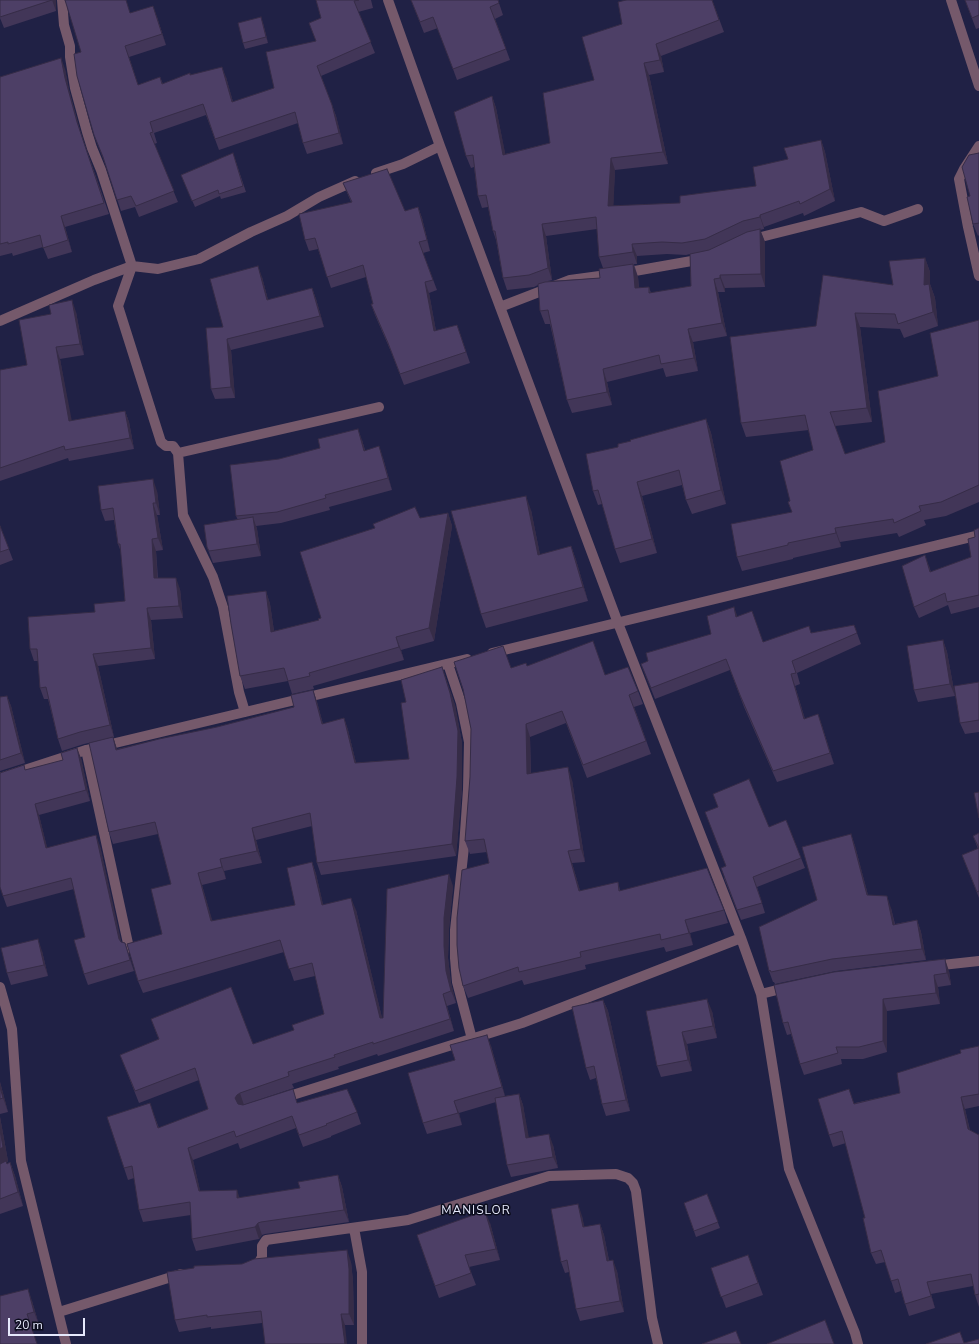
<!DOCTYPE html>
<style>
body{margin:0}
#map{position:relative;width:979px;height:1344px;overflow:hidden;background:#202145;font-family:"Nunito Sans",sans-serif}
canvas{display:block}
.scale{position:absolute;left:8px;top:1318px;width:77px;height:18px;box-sizing:border-box;border:2px solid #e6e9fc;border-top:0;padding-left:5px;font-size:12px;line-height:14px;white-space:nowrap;color:#e6e9fc;-webkit-text-stroke:3px #0c0d1d;paint-order:stroke}
</style>
<div id="map">
<canvas width="979" height="1344"></canvas>
<div class="scale">20 m</div>
</div>
<script>
const c = document.querySelector('canvas').getContext('2d');
c.lineJoin = 'round';
function poly(rows) {
  const path = new Path2D();
  for (const r of rows) {
    path.moveTo(r[0], r[1]);
    for (let i = 2; i < r.length; i += 2) path.lineTo(r[i], r[i + 1]);
  }
  return path;
}
function stroke(path, color, width, dash) {
  c.strokeStyle = color;
  c.lineWidth = width;
  c.lineCap = dash ? 'butt' : 'round';
  c.setLineDash(dash || []);
  c.stroke(path);
}
function paint(path, color) {
  c.fillStyle = color;
  c.fill(path, 'evenodd');
}
function drawText(font, color, halo, rows, align = 'center') {
  c.font = font + ' "Nunito Sans",sans-serif';
  c.lineWidth = 3;
  c.setLineDash([]);
  c.textBaseline = 'middle';
  c.strokeStyle = halo;
  c.fillStyle = color;
  for (const [text, x, y, turn = 0] of rows) {
    c.save();
    c.translate(x, y);
    c.rotate((+turn || 0) * Math.PI / 180);
    c.textAlign = isNaN(turn) ? turn : align;
    if (halo) c.strokeText(text, 0, 0);
    c.fillText(text, 0, 0);
    c.restore();
  }
}
const minor = poly([
 [62,0,64,25,70,46,70,57,75,88,87,132,92,148,101,170,132,266,158,269,199,259,251,232,287,216,319,197,355,181],
 [388,0,440,146,618,623,741,938,761,994,789,1169,855,1333,858,1344],
 [951,0,979,86],
 [979,146,964,169,959,179,968,227,979,276],
 [376,173,403,164,440,146],
 [749,240,861,212,884,221,918,209],
 [500,307,570,280,629,272,703,259],
 [0,321,94,280,132,266,118,306,161,442,166,446,173,446,178,453,183,515,213,577,223,607,239,692,245,712],
 [178,453,379,407],
 [492,653,979,535],
 [448,664,461,703,469,742,468,789,464,847,455,930,455,958,457,982,472,1039],
 [86,750,129,948],
 [0,778,86,750,467,659],
 [933,966,979,961],
 [0,987,12,1029,21,1161,66,1344],
 [761,994,789,987],
 [283,1098,522,1023,741,938],
 [354,1228,362,1272,362,1344],
 [252,1267,258,1264,262,1257,262,1246,266,1240,408,1220,549,1176,616,1174,628,1178,633,1183,636,1191,652,1318,658,1344],
 [59,1312,181,1274]
]);
const wall = poly([
 [0,0,56,0,56,11,4,28,0,18],
 [316,0,371,0,373,8,358,12,375,53,321,76,336,116,343,144,307,154,303,143,298,123,219,150,206,115,154,133,157,143,154,144,178,202,139,217,135,207,121,211,105,163,94,135,81,52,131,13,157,17,166,45,129,57,138,85,160,77,163,84,190,75,226,77,233,102,274,88,316,41,309,23,321,18],
 [411,0,498,0,503,15,495,19,510,60,457,80,438,28,424,33],
 [712,0,724,32,661,56,664,72,649,75,668,164,615,170,613,206,680,203,756,186,788,159,821,140,825,152,835,201,804,216,803,213,764,227,764,229,760,230,765,242,765,287,725,288,725,292,718,292,727,336,693,342,698,371,666,377,663,368,607,382,612,405,572,413,567,400,550,324,545,324,540,311,538,285,534,287,507,290,503,278,496,240,493,231,488,207,482,208,478,196,474,167,471,168,466,156,492,96,496,108,505,154,550,143,594,80],
 [597,229,599,257,603,268,600,278,548,281,552,280,546,236],
 [667,254,686,255,690,254,691,286,651,293,649,287,639,288,638,277,634,264,637,264,637,256],
 [965,0,979,0,979,28,976,29],
 [263,23,268,43,245,49,243,43],
 [65,69,69,90,81,134,109,214,65,227,72,252,48,259,43,247,13,256,12,253,0,256,0,77],
 [233,153,246,192,221,199,220,196,195,207,181,175],
 [979,153,979,235,978,236,973,224,970,196],
 [343,183,405,211,418,207,422,218,430,251,423,253,437,290,429,293,436,331,457,325,470,363,404,385,392,354,375,315,371,304,373,304,366,277,331,288,318,249,309,251,305,240,351,202],
 [925,258,930,272,930,284,935,298,938,326,904,338,900,329,860,327,872,422,835,426,845,454,885,442,938,376,979,320,979,502,946,516,924,520,926,525,899,537,897,533,840,542,841,547,793,558,793,559,742,571,737,557,792,512,788,502,790,501,813,450,809,430,746,437,741,423,816,326,893,285],
 [262,277,268,300,312,288,316,299,324,327,231,350,235,398,215,399,211,389,223,327],
 [76,312,84,355,60,359,71,421,125,411,129,422,134,449,69,461,68,458,0,481,0,370,27,365],
 [706,419,711,433,726,504,692,514,686,500,682,485,642,496,657,553,620,563,615,549,602,504,598,505,593,491,618,447,631,441],
 [362,440,365,450,383,458,392,490,329,507,330,510,281,523,256,526,257,529,261,556,213,563,207,547,238,520,236,516,279,459],
 [157,491,160,515,157,515,163,550,156,551,158,578,180,589,183,618,151,620,155,659,98,666,114,737,84,744,62,751,58,739,48,699,44,699,40,688,38,661,34,661,30,649,95,612,125,601,121,552,118,544,114,520,105,521,101,510],
 [531,510,540,555,571,546,576,560,588,601,486,628,481,614],
 [448,513,452,526,434,641,401,650,404,660,313,686,314,689,292,694,288,681,245,689,240,676,266,591,270,604,274,631,319,620,420,518],
 [0,526,13,560,0,565],
 [979,528,979,607,951,614,948,605,919,618,914,607,929,566,931,572,971,557,975,537],
 [738,617,763,642,854,625,861,644,797,673,800,684,795,686,805,719,818,714,822,726,834,764,777,782,744,707,730,670,655,699,641,664,711,634],
 [943,640,947,652,955,696,918,702,914,690],
 [527,666,605,675,638,691,643,704,634,707,651,754,587,778,566,723,530,737,531,773,572,780,585,862,572,863,580,891,618,882,620,890,724,910,728,923,690,933,693,945,666,952,664,947,585,965,586,969,524,985,522,980,468,998,463,986,489,863,487,852,470,854,465,841,511,668],
 [446,679,455,705,462,743,462,789,456,856,321,875,317,863,312,826,256,840,262,863,224,871,226,879,202,885,212,921,295,905,312,862,316,874,323,905,356,910,382,1018,383,1018,453,886,449,929,448,958,451,983,456,1003,447,1006,454,1031,378,1056,377,1054,338,1067,339,1069,292,1084,294,1088,243,1105,298,1103,357,1112,361,1124,331,1136,331,1137,303,1147,296,1128,240,1149,238,1143,193,1160,200,1191,240,1198,300,1188,338,1175,342,1187,349,1222,265,1234,262,1235,259,1239,196,1251,192,1239,191,1215,143,1222,139,1210,134,1178,128,1180,124,1168,154,1115,159,1128,208,1109,199,1080,139,1103,120,1055,159,1040,151,1019,253,1044,294,1030,324,1014,315,976,294,981,284,952,143,993,138,981,162,934,171,884,158,834,113,844,109,832,113,737,117,749,217,727,294,707,313,690,317,702,323,724,344,718,348,730,356,763,409,759,406,702],
 [979,682,979,732,965,734,960,723],
 [7,696,11,706,25,763,0,771,0,697],
 [81,758,90,801,39,815,47,848,100,846,121,942,125,943,134,971,88,985,84,974,85,937,74,889,7,907,3,896,24,765,25,770],
 [713,794,769,827,786,820,805,868,757,887,765,913,741,920,724,878,726,866,718,807],
 [979,833,979,898,962,855,978,849,973,836],
 [851,834,855,846,868,895,891,908,895,924,917,920,921,932,926,960,836,971,775,984,774,982,773,982,769,971,817,900],
 [42,951,48,976,11,985,7,973],
 [949,971,951,985,938,987,940,1004,887,1011,887,1052,863,1059,841,1059,842,1064,804,1075,800,1064,791,1034,787,1035,783,1023,774,985],
 [603,1000,608,1011,630,1111,606,1116,602,1104,596,1078,590,1080,586,1068],
 [646,1011,712,1011,717,1038,687,1044,692,1071,661,1077,657,1066],
 [491,1046,505,1096,519,1094,523,1105,528,1137,553,1145,558,1168,511,1177,507,1165,496,1102,459,1113,462,1125,427,1134,423,1123,455,1060],
 [979,1046,979,1106,965,1109,970,1130,979,1135,979,1307,975,1295,973,1286,931,1294,935,1308,909,1316,901,1291,895,1293,885,1262,876,1264,871,1253,865,1218,846,1143,833,1147,829,1135,855,1103,900,1093,961,1053],
 [0,1082,8,1112,0,1114],
 [0,1117,8,1161,7,1162,7,1164,10,1162,15,1176,23,1206,0,1214],
 [707,1194,720,1228,696,1237,684,1203],
 [582,1216,584,1227,600,1224,604,1235,609,1260,617,1271,624,1312,580,1321,576,1309,569,1272,565,1273,561,1262],
 [490,1223,500,1260,469,1267,476,1285,439,1298,417,1235],
 [748,1255,763,1295,726,1308,711,1268],
 [351,1262,353,1281,354,1325,345,1325,262,1323,211,1329,211,1327,179,1332,175,1320],
 [32,1301,39,1325,31,1327,37,1344,0,1344]
]);
const shadedWall = poly([
 [52,0,56,0,56,11],
 [153,6,157,17,166,45,162,34],
 [261,17,263,23,268,43,266,37],
 [656,44,661,56,664,72,660,60],
 [61,58,65,69,69,90,81,134,109,214,77,122,65,78],
 [644,63,649,75,668,164,663,152],
 [222,67,226,77,236,113,232,102],
 [492,96,496,108,508,167,503,155],
 [332,105,336,116,343,144,339,133],
 [821,140,825,152,835,201,830,189],
 [611,158,615,170,613,218,608,206],
 [418,207,422,218,430,251],
 [760,215,764,227,764,229,760,217],
 [61,216,65,227,72,252,68,240],
 [542,224,546,236,552,280,548,268],
 [760,229,765,242,765,287,761,274],
 [632,244,637,256,637,264,633,252],
 [925,258,930,272,930,284,935,298,938,326,924,285],
 [633,264,638,277,640,301,635,288],
 [258,266,262,277,271,311,267,300],
 [720,275,725,288,725,292,720,278],
 [714,279,718,292,727,336,722,323],
 [425,282,429,293,438,342,434,331],
 [312,288,316,299,324,327,320,316],
 [72,300,76,312,84,355,80,344],
 [855,313,860,327,872,422,867,408],
 [688,329,693,342,698,371,694,358],
 [227,339,231,350,235,398,231,387],
 [56,347,60,359,74,432,69,421],
 [603,369,607,382,612,405,607,392],
 [125,411,129,422,134,449,130,438],
 [706,419,711,433,726,504,721,490],
 [358,429,362,440,368,462,364,451],
 [379,446,383,458,392,490,388,478],
 [153,479,157,491,160,515,156,503],
 [637,482,642,496,657,553,652,539],
 [526,496,531,510,543,569,538,555],
 [153,503,157,515,163,550,158,538],
 [448,513,452,526,434,641,429,628],
 [253,517,257,529,261,556,257,544],
 [835,528,840,542,841,547,836,533],
 [152,539,156,551,158,589,154,578],
 [571,546,576,560,588,601,583,587],
 [925,555,929,566,934,583,930,572],
 [176,578,180,589,183,618,179,606],
 [266,591,270,604,276,645,271,632],
 [734,607,738,618,736,617],
 [147,608,151,620,155,659,151,648],
 [396,637,401,650,404,660,399,647],
 [943,640,947,652,955,696,950,684],
 [93,654,98,666,114,737,110,725],
 [442,667,455,705,462,743,462,789,456,856,452,844],
 [791,674,795,686,808,730,804,719],
 [313,690,317,702,326,736,322,724],
 [7,696,11,706,25,763,21,753],
 [818,714,822,726,834,764,830,753],
 [344,718,348,730,359,775,355,763],
 [526,724,530,737,531,787,527,774],
 [113,737,117,749,116,750],
 [77,748,81,758,90,801,86,790],
 [568,767,572,780,585,862,581,849],
 [35,804,39,815,50,859,46,848],
 [252,828,256,840,262,863,257,851],
 [851,834,855,846,871,907,867,895],
 [96,835,100,846,123,949,119,939],
 [568,851,572,863,584,904,579,891],
 [220,859,224,871,226,879,222,867],
 [312,862,316,874,326,917,322,905],
 [198,873,202,885,216,933,211,921],
 [449,874,453,886,449,929,448,958,451,983,456,1003,451,991,446,971,444,946,444,918],
 [887,896,891,908,897,936,893,925],
 [351,898,356,910,385,1030,380,1018],
 [685,920,690,933,693,945,689,933],
 [917,920,921,932,926,960,922,949],
 [38,939,42,951,48,976,44,965],
 [125,943,129,954,134,971,130,960],
 [945,959,949,971,951,985,947,973],
 [934,975,938,987,940,1004,936,993],
 [443,994,447,1006,454,1031,450,1019],
 [707,999,712,1011,717,1038,713,1026],
 [883,999,887,1011,887,1052,883,1041],
 [603,1000,608,1011,630,1111,626,1100],
 [682,1032,687,1044,692,1071,688,1060],
 [487,1035,491,1046,506,1099,502,1087],
 [0,1082,8,1112,3,1098,0,1087],
 [240,1093,244,1105,241,1107,240,1110,235,1098,237,1095],
 [519,1094,523,1105,531,1149,526,1138],
 [961,1097,965,1109,972,1141,968,1129],
 [454,1101,459,1113,462,1125],
 [0,1117,8,1161,7,1162,11,1175,0,1166],
 [549,1134,553,1145,558,1168,553,1157],
 [188,1148,193,1160,203,1203,199,1191],
 [10,1162,15,1176,23,1206,18,1192],
 [338,1175,342,1187,349,1222,344,1210],
 [237,1190,241,1202,237,1198],
 [578,1204,582,1216,587,1238,583,1227],
 [485,1211,490,1223,500,1260,496,1249],
 [258,1223,262,1235,259,1239,255,1227],
 [600,1224,604,1235,611,1272,607,1261],
 [347,1250,351,1262,353,1281,354,1325,349,1314],
 [613,1260,617,1271,624,1312,620,1301],
 [927,1282,931,1294,935,1308,931,1296],
 [28,1289,32,1301,39,1325,34,1312],
 [341,1314,345,1325,347,1344,345,1344]
]);
const building = poly([
 [0,0,52,0,0,17,0,0],
 [65,0,126,0,130,13,153,6,162,34,125,46,138,85,160,77,162,84,190,73,190,75,222,67,232,102,274,88,266,52,316,41,309,23,321,18,316,0,359,0,354,1,371,42,317,66,332,105,339,133,303,143,295,112,215,139,203,104,150,122,153,132,150,133,174,191,136,206,131,196,117,200,103,157,94,135,77,76,74,54,81,52,65,0],
 [411,0,498,0,499,3,490,7,506,49,453,69,433,17,420,22,411,0],
 [626,0,712,0,719,20,656,44,660,60,644,63,663,152,611,158,608,206,680,203,680,196,756,186,753,167,788,159,784,148,821,140,830,189,800,204,799,201,760,215,760,217,743,221,705,239,682,243,662,242,632,244,633,252,599,257,596,217,542,224,548,268,529,275,503,278,495,231,493,231,486,195,478,196,473,155,466,156,454,112,492,96,503,155,550,143,543,93,594,80,582,37,622,24,618,2,626,0],
 [965,0,979,0,979,15,972,18,965,0],
 [261,17,266,37,243,43,238,23,261,17],
 [61,58,65,78,77,122,104,203,61,216,68,240,43,248,40,235,8,244,8,242,0,244,0,77,61,58],
 [233,153,243,186,219,194,218,190,192,201,181,175,233,153],
 [979,153,979,223,973,224,967,197,970,196,962,167,969,155,979,153],
 [387,169,405,211,418,207,427,240,419,242,433,280,425,282,434,331,457,325,466,352,400,374,388,343,371,304,373,304,363,265,327,277,315,238,305,240,299,214,352,202,343,183,387,169],
 [760,229,761,274,720,275,720,278,714,279,722,323,688,329,694,358,661,364,659,355,603,369,607,392,567,400,548,310,540,311,538,284,545,282,600,278,599,269,633,264,635,288,649,287,649,293,691,286,690,254,709,250,747,232,760,229],
 [925,258,924,285,929,284,933,312,898,324,895,314,855,313,867,408,830,412,845,454,885,442,878,391,938,376,930,333,979,320,979,485,941,502,919,506,921,511,894,523,893,519,835,528,836,533,788,543,788,545,737,557,731,524,792,512,788,502,790,501,780,461,813,450,805,415,741,423,730,337,816,326,823,275,893,285,889,261,925,258],
 [258,266,267,300,312,288,320,316,227,339,231,387,211,389,206,328,223,327,210,279,258,266],
 [72,300,80,344,56,347,69,421,125,411,130,438,65,450,64,446,0,468,0,370,27,365,19,320,51,314,49,305,72,300],
 [706,419,721,490,686,500,679,470,637,482,652,539,615,549,598,490,593,491,586,454,618,447,618,444,631,441,630,440,706,419],
 [358,429,364,451,379,446,388,478,325,495,326,498,277,512,236,516,230,465,279,459,320,448,318,439,358,429],
 [153,479,156,503,153,503,158,538,152,539,154,578,176,578,179,606,147,608,151,648,93,654,110,725,80,732,58,739,46,687,40,688,37,649,30,649,28,617,95,612,94,604,125,601,120,544,118,544,113,508,101,510,98,486,153,479],
 [526,496,538,555,571,546,583,587,481,614,451,511,526,496],
 [415,507,420,518,448,513,429,628,396,637,399,647,309,673,310,676,288,681,284,668,240,676,231,624,227,596,266,591,271,632,319,620,318,619,321,618,300,552,375,528,373,524,415,507],
 [253,517,257,544,209,551,207,547,204,525,253,517],
 [0,526,9,549,0,552,0,526],
 [979,528,979,595,947,602,945,593,914,607,902,566,925,555,930,572,971,557,968,539,975,537,974,530,979,528],
 [734,607,736,617,752,611,763,642,809,626,811,633,854,625,857,633,792,661,796,673,791,674,804,719,818,714,830,753,773,771,740,695,726,659,651,688,641,664,648,661,646,653,711,634,707,616,734,607],
 [943,640,950,684,914,690,907,646,943,640],
 [593,641,605,675,628,667,638,691,629,695,646,741,583,765,562,711,526,724,527,774,568,767,581,849,568,851,579,891,618,882,619,891,707,868,724,910,685,920,689,933,661,940,660,934,580,952,581,957,519,972,518,967,463,986,459,968,457,945,457,918,462,870,489,863,484,839,465,841,470,777,471,729,463,689,454,662,503,646,511,668,526,663,527,666,593,641],
 [442,667,450,693,458,731,457,777,452,844,317,863,310,813,252,828,257,851,220,859,222,867,198,873,211,921,295,905,287,868,312,862,322,905,351,898,380,1018,383,1018,387,889,449,874,444,918,444,946,446,971,451,991,443,994,450,1019,373,1044,373,1042,334,1055,335,1057,288,1072,289,1076,240,1093,237,1095,235,1098,238,1104,243,1105,293,1089,297,1103,347,1089,357,1112,326,1124,327,1125,299,1135,292,1116,236,1137,234,1131,188,1148,199,1191,237,1190,237,1198,300,1188,298,1182,338,1175,344,1210,261,1222,258,1223,255,1227,192,1239,190,1202,139,1210,132,1166,124,1168,107,1117,150,1103,158,1128,208,1109,195,1068,135,1091,120,1055,159,1039,151,1019,231,987,253,1044,294,1030,292,1025,324,1014,312,963,289,969,280,940,138,981,127,944,162,934,151,889,171,884,155,822,109,832,89,743,113,737,116,750,159,739,217,727,294,707,291,695,313,690,322,724,344,718,355,763,409,759,401,703,406,702,401,680,442,667],
 [979,682,979,720,960,723,954,686,979,682],
 [7,696,21,753,0,760,0,697,7,696],
 [77,748,86,790,35,804,46,848,96,835,119,939,121,942,125,943,130,960,84,974,74,940,85,937,71,878,3,896,0,887,0,773,24,765,25,770,63,760,61,753,77,748],
 [749,779,769,827,786,820,801,858,753,877,762,903,737,910,721,868,726,866,705,812,718,807,713,794,749,779],
 [979,792,979,818,974,793,979,792],
 [979,833,979,891,977,892,962,855,979,848,973,836,979,833],
 [851,834,867,895,887,896,893,925,917,920,922,949,832,959,771,972,770,970,769,971,759,927,817,900,802,847,851,834],
 [38,939,44,965,7,973,1,948,38,939],
 [945,959,947,973,934,975,936,993,883,999,883,1041,859,1047,836,1047,838,1053,800,1064,788,1022,783,1023,774,985,834,972,945,959],
 [707,999,713,1026,682,1032,688,1060,657,1066,646,1011,707,999],
 [603,1000,626,1100,602,1104,594,1066,586,1068,572,1007,603,1000],
 [487,1035,502,1087,454,1101,458,1113,423,1123,408,1073,455,1060,450,1045,487,1035],
 [979,1046,979,1094,961,1097,968,1129,979,1135,979,1294,975,1295,971,1274,927,1282,931,1296,905,1304,898,1279,891,1281,881,1250,871,1253,863,1218,865,1218,842,1131,829,1135,818,1099,849,1089,854,1104,900,1093,897,1073,961,1053,960,1050,979,1046],
 [0,1087,3,1098,0,1099,0,1087],
 [519,1094,526,1138,549,1134,553,1157,507,1165,495,1098,519,1094],
 [0,1130,3,1147,0,1149,0,1130],
 [6,1161,7,1164,10,1162,18,1192,0,1199,0,1164,6,1161],
 [707,1194,718,1222,694,1231,684,1203,707,1194],
 [578,1204,583,1227,600,1224,607,1261,613,1260,620,1301,576,1309,567,1260,561,1262,551,1209,578,1204],
 [485,1211,496,1249,465,1255,471,1273,435,1286,417,1235,485,1211],
 [347,1250,349,1269,349,1314,341,1314,345,1344,265,1344,261,1311,207,1317,207,1315,175,1320,167,1272,194,1268,194,1266,242,1264,254,1259,347,1250],
 [748,1255,758,1283,721,1297,711,1268,748,1255],
 [28,1289,34,1312,27,1314,37,1344,0,1344,0,1296,28,1289],
 [825,1320,834,1344,767,1344,825,1320],
 [736,1331,741,1344,702,1344,736,1331],
 [960,1332,964,1343,979,1339,979,1344,926,1344,960,1332]
]);
const quarterNames = [
 ["MANISLOR",476,1211]
];
stroke(minor, '#75596b', 10);
paint(wall, '#423658');
paint(shadedWall, '#362c47');
paint(building, '#4d3f66');
stroke(building, '#362c47', 1);
c.letterSpacing = '1px';
drawText('12px', '#e6e9fc', '#0c0d1d', quarterNames);
c.letterSpacing = '0px';
</script>
